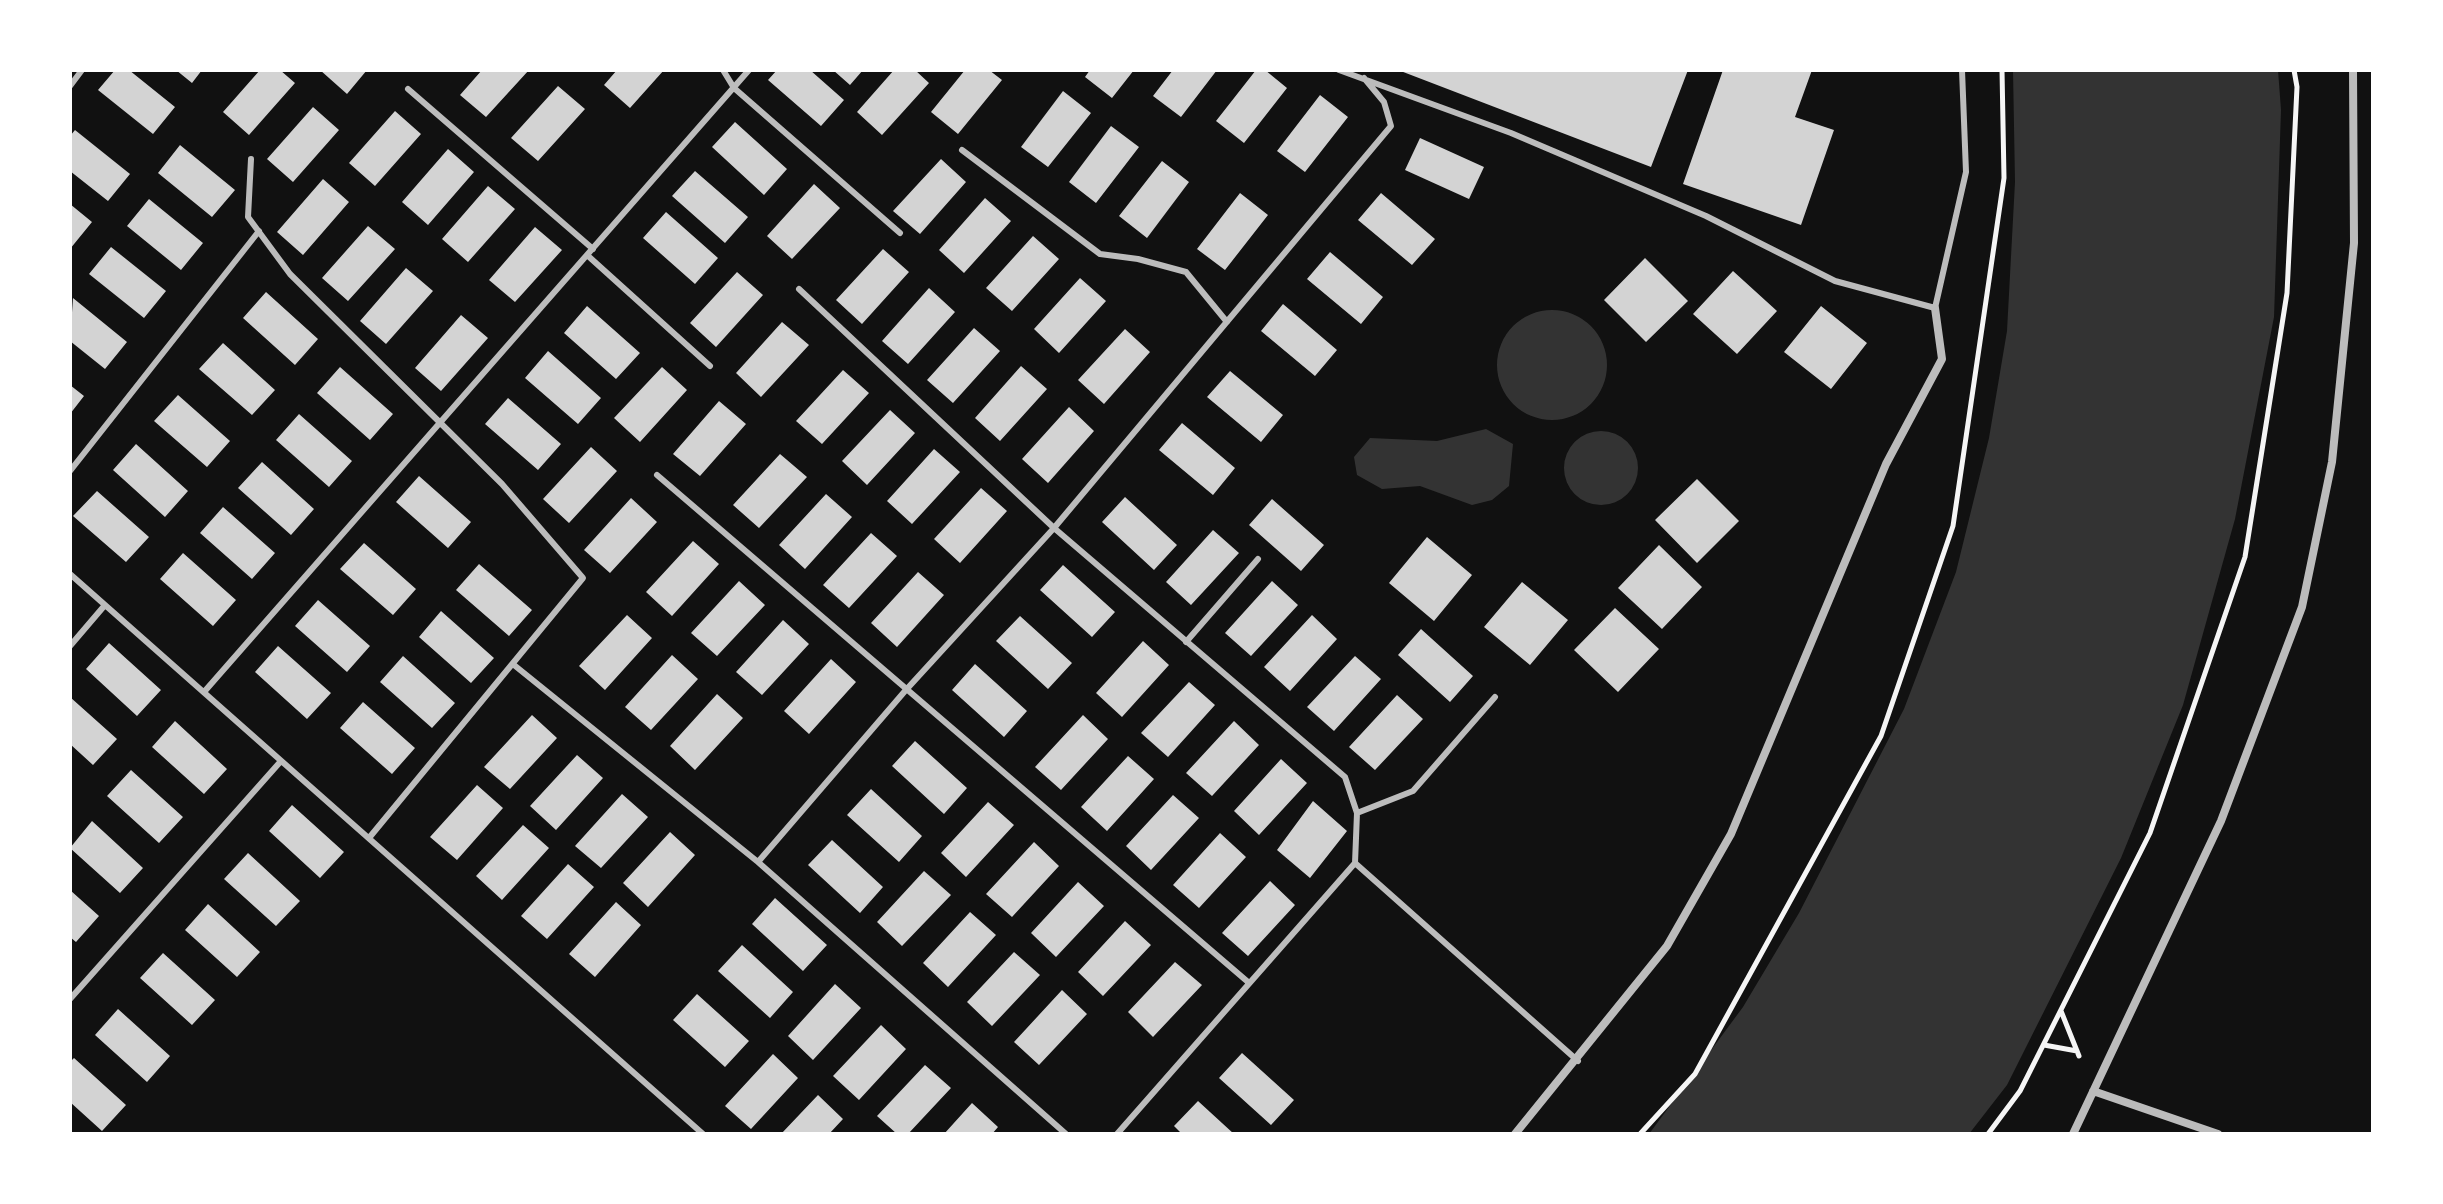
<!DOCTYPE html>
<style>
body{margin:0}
#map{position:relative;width:2443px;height:1204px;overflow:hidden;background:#111;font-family:Overpass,sans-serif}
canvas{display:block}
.frame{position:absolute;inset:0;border:72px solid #fff;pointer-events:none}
</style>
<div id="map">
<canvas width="2443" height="1204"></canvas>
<div class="frame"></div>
</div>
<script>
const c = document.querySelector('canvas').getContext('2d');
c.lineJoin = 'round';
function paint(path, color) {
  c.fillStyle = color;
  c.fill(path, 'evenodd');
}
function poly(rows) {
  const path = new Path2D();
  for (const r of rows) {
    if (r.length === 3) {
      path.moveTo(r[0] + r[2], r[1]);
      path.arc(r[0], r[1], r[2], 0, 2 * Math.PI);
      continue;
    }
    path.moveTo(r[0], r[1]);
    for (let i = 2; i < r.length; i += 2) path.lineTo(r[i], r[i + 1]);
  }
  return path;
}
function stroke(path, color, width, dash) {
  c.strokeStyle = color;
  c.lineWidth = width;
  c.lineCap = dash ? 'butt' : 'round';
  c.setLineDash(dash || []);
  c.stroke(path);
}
const water = poly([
 [2013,70,2278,70,2281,110,2274,317,2235,519,2183,705,2121,858,2007,1085,1969,1134,1649,1134,1743,1007,1799,913,1904,709,1956,572,1989,438,2007,331,2015,182],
 [1552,365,55],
 [1486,429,1513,444,1509,486,1492,500,1472,505,1420,486,1382,489,1357,475,1354,457,1370,438,1437,441],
 [1601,468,37]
]);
const building = poly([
 [115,70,129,70,175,107,153,134,98,90],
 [176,70,202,70,192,83],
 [260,70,280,70,295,83,249,135,223,112],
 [320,70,367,70,347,94],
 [482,70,529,70,486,117,460,95],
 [617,70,664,70,630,108,604,85],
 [777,70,810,70,844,100,821,126,768,80],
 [833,70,863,70,850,85],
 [894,70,915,70,929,83,882,135,857,112],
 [965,70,989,70,1002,80,958,134,931,112],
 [1090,70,1134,70,1112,98,1085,77],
 [1173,70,1217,70,1181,117,1153,96],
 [1256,70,1265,70,1287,88,1244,143,1216,121],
 [1398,70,1688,70,1651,167],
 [1723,70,1812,70,1795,117,1834,130,1801,225,1683,184],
 [558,86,585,109,538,161,511,138],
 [1063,91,1091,113,1048,167,1021,147],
 [1320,95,1348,117,1305,172,1277,151],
 [313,107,339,130,293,182,267,159],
 [395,111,421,134,375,186,349,163],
 [735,122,787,169,764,195,712,147],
 [1111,126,1139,147,1096,203,1069,182],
 [75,130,130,174,108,201,70,171,70,136],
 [1420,138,1484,167,1469,199,1405,170],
 [180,145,235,190,212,217,158,173],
 [448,149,474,172,428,225,402,202],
 [941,159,966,182,920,234,893,211],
 [1162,161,1189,182,1147,238,1119,216],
 [695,171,748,217,725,243,672,196],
 [323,179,349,202,303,255,277,232],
 [814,184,840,208,792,259,767,236],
 [488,186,515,209,468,262,442,239],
 [1240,193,1268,215,1225,270,1197,249],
 [1381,193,1435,239,1412,265,1358,220],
 [985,198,1011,221,964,273,939,250],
 [149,199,203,243,181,270,127,226],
 [70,204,92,222,70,249],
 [666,212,718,258,695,284,643,238],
 [368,226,395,249,348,301,322,278],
 [535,227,562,250,515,302,489,280],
 [1033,236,1059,259,1012,311,986,288],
 [111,247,166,291,144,318,89,274],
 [883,249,909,272,862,324,836,300],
 [1330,252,1383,297,1361,324,1307,279],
 [1645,258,1688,301,1646,342,1604,300],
 [406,268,433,291,386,344,360,321],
 [1733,271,1777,311,1737,354,1693,314],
 [737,272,763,295,716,347,690,323],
 [1080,278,1106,301,1059,353,1034,329],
 [929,288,955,312,908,364,882,341],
 [266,292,318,339,295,365,243,318],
 [73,298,127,342,105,369,70,341],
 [1283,304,1337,350,1315,376,1261,331],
 [587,306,640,353,616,379,564,333],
 [1821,306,1867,343,1831,389,1784,352],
 [461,315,488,338,441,391,415,368],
 [782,322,809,345,761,397,736,373],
 [974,328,1000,351,953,403,927,380],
 [1125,329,1150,352,1104,404,1078,380],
 [223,343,275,390,252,415,199,369],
 [548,351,601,398,578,424,525,378],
 [1021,366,1047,389,1000,441,975,418],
 [340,367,393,414,370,440,317,393],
 [662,367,687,390,640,442,614,418],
 [843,370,869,393,822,444,796,421],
 [1230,371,1283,415,1261,442,1207,397],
 [70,385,84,396,70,414],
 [178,395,230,441,207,467,154,421],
 [508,398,561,444,538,470,485,424],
 [719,401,746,424,700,476,673,454],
 [1069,407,1094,431,1048,483,1022,459],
 [890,410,915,433,867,485,842,461],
 [299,414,352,461,329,487,276,440],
 [1182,423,1235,468,1213,495,1159,450],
 [136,444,188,491,165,517,113,470],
 [591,447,617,471,569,523,543,499],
 [934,449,960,472,912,524,887,501],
 [780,454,807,477,759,528,733,505],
 [262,462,314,509,291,535,238,488],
 [419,476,471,522,448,548,396,502],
 [1697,479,1739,521,1697,563,1655,520],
 [981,488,1007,511,960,563,934,539],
 [97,491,149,537,126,562,73,516],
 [826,494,852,517,805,569,779,545],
 [1125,497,1177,545,1154,570,1102,522],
 [631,498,657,522,610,573,584,550],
 [1272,499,1324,545,1301,571,1249,525],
 [223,507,275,553,252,579,200,533],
 [1213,530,1239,553,1191,605,1166,582],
 [871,533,897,556,849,608,823,585],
 [1427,537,1472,575,1434,621,1389,583],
 [693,541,719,564,672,616,646,592],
 [364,543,416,589,393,615,340,569],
 [1659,545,1702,587,1662,629,1618,588],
 [183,553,236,600,213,626,160,579],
 [479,564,532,610,509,636,456,590],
 [1063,565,1115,612,1092,637,1040,590],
 [918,572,944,595,897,647,871,623],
 [739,581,765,605,717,656,691,633],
 [1272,581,1298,605,1251,656,1225,633],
 [1522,582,1568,620,1530,665,1484,627],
 [318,600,370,646,347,672,295,626],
 [1615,608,1659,649,1618,692,1574,650],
 [441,611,494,658,471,683,419,637],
 [627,615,652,638,605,690,579,666],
 [1312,615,1337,639,1290,691,1264,667],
 [1020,616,1072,663,1048,689,996,641],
 [783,620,809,644,762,695,736,672],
 [1421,629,1473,676,1450,702,1398,655],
 [1143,641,1169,665,1122,717,1096,693],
 [109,643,161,690,137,716,86,669],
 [278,646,331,693,307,719,255,672],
 [672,655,698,679,651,730,625,707],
 [403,656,455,703,432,728,380,682],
 [1355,656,1381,679,1334,731,1307,707],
 [831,659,856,682,809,734,784,711],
 [975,664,1027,711,1004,737,952,690],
 [1189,682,1215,705,1168,757,1141,733],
 [717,694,743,718,695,770,670,746],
 [1397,695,1423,719,1375,770,1349,747],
 [70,697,117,739,93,765,70,744],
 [363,702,415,748,392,774,340,728],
 [532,715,557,738,510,789,484,767],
 [1083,715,1108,739,1061,790,1035,767],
 [175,721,227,769,204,794,152,747],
 [1234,721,1259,745,1212,796,1186,773],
 [915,741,967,788,944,814,892,766],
 [577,755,603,778,556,830,530,806],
 [1128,756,1154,779,1107,831,1081,807],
 [1281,759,1307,783,1259,835,1234,811],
 [131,770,183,817,159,843,107,796],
 [477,785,503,808,457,860,430,837],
 [871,789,922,836,899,862,847,815],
 [622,794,648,817,601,868,575,846],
 [1173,795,1199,818,1151,870,1126,846],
 [1313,801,1347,831,1310,878,1277,850],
 [988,802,1014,825,966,877,941,853],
 [292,805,344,852,320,878,269,831],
 [92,821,143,868,120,893,70,848],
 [523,825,549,848,502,900,476,876],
 [670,832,695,855,648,907,623,883],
 [1220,833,1246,857,1199,908,1173,885],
 [832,840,883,887,860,913,808,865],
 [1034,842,1059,866,1012,917,986,894],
 [248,853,300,901,276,926,224,879],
 [568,864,594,887,547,939,521,916],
 [924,871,951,895,902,946,877,922],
 [1270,881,1295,905,1248,956,1222,933],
 [1078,882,1104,906,1056,957,1031,933],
 [70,890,99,916,76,942,70,937],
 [775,898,827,945,803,971,752,924],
 [616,902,641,925,595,977,569,954],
 [208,904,260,952,237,977,185,930],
 [970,912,996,935,948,987,923,963],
 [1125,921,1151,945,1103,996,1078,972],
 [742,945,793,992,770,1018,718,971],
 [1014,952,1040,975,992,1026,967,1002],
 [163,953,215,1000,192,1025,140,978],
 [1175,962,1202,985,1153,1037,1128,1012],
 [835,984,861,1008,813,1060,788,1036],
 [1062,990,1087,1014,1039,1065,1014,1042],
 [697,994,749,1041,725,1067,673,1020],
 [118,1009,170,1056,147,1082,95,1035],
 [881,1025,906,1049,859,1100,833,1076],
 [1242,1053,1294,1100,1271,1125,1219,1078],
 [773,1054,798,1078,751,1129,725,1106],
 [74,1058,126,1105,102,1131,70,1102,70,1062],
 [925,1065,951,1088,908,1134,897,1134,877,1116],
 [818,1095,843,1119,829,1134,781,1134],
 [1198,1101,1234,1134,1182,1134,1174,1126],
 [972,1103,998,1127,992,1134,944,1134]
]);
const path = poly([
 [2061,1011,2079,1056],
 [2044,1045,2077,1051],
 [1640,1134,1695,1074,1881,736,1953,526,2004,178,2002,70],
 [1988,1134,2020,1091,2150,833,2245,557,2287,293,2297,87,2294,70]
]);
const service = poly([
 [723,70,734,88,900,233],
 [1339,70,1511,133,1706,216,1835,281,1935,308,1966,172,1962,70],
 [70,86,82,70],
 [408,89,593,249],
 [962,150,1100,254,1138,259,1186,272,1227,322],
 [251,159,248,217,290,274,502,484,583,578,369,838],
 [587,255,710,366],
 [799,289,1054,528,1345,777,1357,813,1355,863,1117,1134],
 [70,471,259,231],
 [657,475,1248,982],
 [70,574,703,1134],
 [1186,642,1258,559],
 [70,646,105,605],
 [514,665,758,862,1066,1134],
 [204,692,749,70],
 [1357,813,1413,791,1495,697],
 [758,862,905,691,1054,528,1391,126,1384,102,1364,78],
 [1355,863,1578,1061],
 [70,999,281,761]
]);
const minor = poly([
 [2093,1091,2218,1134],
 [1515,1134,1667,946,1731,834,1886,464,1942,359,1935,308],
 [2073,1134,2221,821,2302,607,2332,462,2354,243,2353,70]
]);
paint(water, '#333');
paint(building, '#d3d3d3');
stroke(path, '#f5f5f5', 5);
stroke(service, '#bcbcbc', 6);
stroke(minor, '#bcbcbc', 8);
</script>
